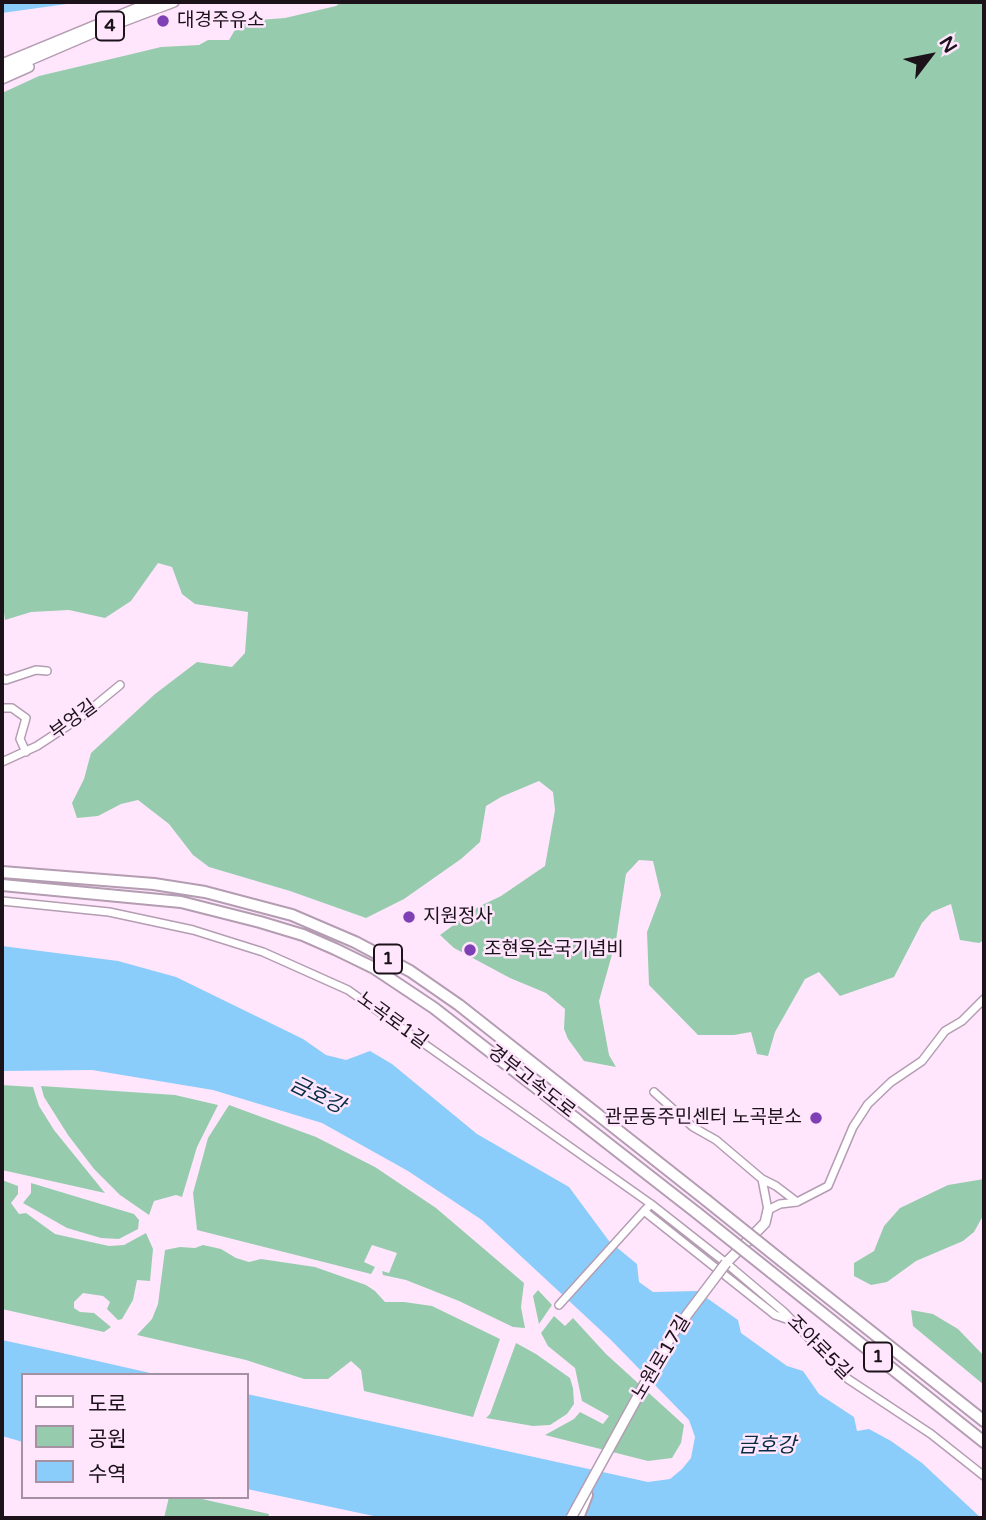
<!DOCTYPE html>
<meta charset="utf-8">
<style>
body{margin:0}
#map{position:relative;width:986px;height:1520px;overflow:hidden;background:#ffe6fd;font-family:"Varela Round","Noto Sans KR",sans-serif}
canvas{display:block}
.frame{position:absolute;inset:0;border:4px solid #1b121a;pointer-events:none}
.legend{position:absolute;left:21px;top:1373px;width:228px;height:126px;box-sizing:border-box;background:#ffe6fd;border:2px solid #a491a2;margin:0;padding:9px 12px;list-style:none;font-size:21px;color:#1b121a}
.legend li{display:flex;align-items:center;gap:14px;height:35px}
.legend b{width:35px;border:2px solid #a491a2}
.north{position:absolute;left:895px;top:21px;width:70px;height:70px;-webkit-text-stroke:5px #ffe6fd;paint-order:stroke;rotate:58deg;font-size:19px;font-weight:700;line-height:28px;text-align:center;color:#1b121a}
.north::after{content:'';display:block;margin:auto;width:24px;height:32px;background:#1b121a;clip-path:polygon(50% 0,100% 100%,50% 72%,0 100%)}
</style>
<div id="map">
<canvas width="986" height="1520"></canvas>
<div class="frame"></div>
<ul class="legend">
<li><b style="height:9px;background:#fff"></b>도로</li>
<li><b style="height:19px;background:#96ccad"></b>공원</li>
<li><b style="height:19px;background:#8acdfb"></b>수역</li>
</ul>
<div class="north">N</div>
</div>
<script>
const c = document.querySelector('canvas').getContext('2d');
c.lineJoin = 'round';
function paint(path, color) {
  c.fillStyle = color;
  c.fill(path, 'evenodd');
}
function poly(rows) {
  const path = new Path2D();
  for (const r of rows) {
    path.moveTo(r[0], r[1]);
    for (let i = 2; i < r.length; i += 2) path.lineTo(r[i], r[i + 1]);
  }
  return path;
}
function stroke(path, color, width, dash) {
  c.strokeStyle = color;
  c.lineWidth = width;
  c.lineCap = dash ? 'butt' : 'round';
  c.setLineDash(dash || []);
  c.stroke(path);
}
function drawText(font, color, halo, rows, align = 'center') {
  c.font = font + ' "Varela Round","Noto Sans KR",sans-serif';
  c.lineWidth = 5;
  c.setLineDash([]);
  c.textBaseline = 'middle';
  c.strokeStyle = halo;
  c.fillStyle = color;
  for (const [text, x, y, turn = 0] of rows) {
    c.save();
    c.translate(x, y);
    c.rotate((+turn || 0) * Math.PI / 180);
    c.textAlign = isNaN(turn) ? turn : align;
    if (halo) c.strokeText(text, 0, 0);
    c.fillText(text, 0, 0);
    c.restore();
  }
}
const green = poly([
 [341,2,984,2,984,940,979,943,960,940,951,904,932,912,922,923,894,977,840,996,819,972,805,979,775,1032,768,1056,757,1054,751,1032,734,1035,698,1035,649,985,647,932,661,895,653,861,639,860,626,874,616,940,599,1001,609,1055,616,1067,584,1061,568,1039,564,1029,565,1009,546,993,510,978,454,948,440,935,478,907,501,896,545,866,555,810,553,792,539,781,501,797,486,806,480,842,461,859,404,899,366,918,290,891,209,867,193,855,169,824,138,800,121,804,98,816,77,818,72,803,84,779,91,753,155,694,197,662,232,667,245,653,248,612,195,604,182,594,172,567,158,563,131,601,105,618,69,610,31,612,5,620,2,598,2,93,39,76,132,54,161,47,199,45,208,40,229,40,242,18,259,20,285,18,336,6],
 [2,1085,33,1087,39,1106,54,1130,105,1193,2,1170],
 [41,1086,175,1095,218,1105,197,1147,182,1197,176,1195,154,1201,149,1215,120,1195,94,1169,68,1135,44,1097],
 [229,1105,316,1137,375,1167,436,1208,524,1283,521,1307,525,1328,513,1327,459,1301,406,1280,383,1275,382,1271,389,1273,397,1253,372,1245,364,1262,375,1267,371,1274,197,1230,193,1193,208,1138],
 [984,1179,984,1214,974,1232,963,1241,916,1261,887,1282,871,1285,854,1276,854,1263,874,1251,884,1226,900,1208,948,1185],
 [2,1180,18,1186,18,1194,11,1203,19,1214,26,1213,55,1234,109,1246,124,1245,146,1233,153,1249,150,1281,137,1280,133,1300,122,1319,118,1320,107,1309,110,1302,103,1296,83,1293,74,1302,74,1308,80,1312,94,1313,111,1327,104,1332,2,1309],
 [31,1183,134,1214,139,1220,138,1229,119,1239,101,1238,67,1228,23,1203,31,1193],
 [203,1245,221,1249,236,1258,249,1262,261,1259,315,1267,366,1285,375,1291,385,1302,404,1302,432,1306,500,1339,473,1417,364,1391,361,1370,351,1361,328,1379,304,1379,246,1360,137,1335,152,1319,158,1304,165,1250,180,1247,195,1248],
 [538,1290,552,1305,539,1324,533,1296],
 [911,1310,933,1314,958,1329,984,1356,984,1385,913,1326],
 [554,1316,565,1326,573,1318,606,1354,684,1425,681,1443,672,1458,648,1461,545,1435,574,1419,580,1412,603,1424,609,1416,582,1401,575,1368,548,1346,541,1333],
 [516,1343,536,1354,570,1378,573,1388,574,1404,567,1414,550,1425,533,1426,486,1418,490,1414],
 [169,1497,193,1497,269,1514,268,1518,164,1518]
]);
const water = poly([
 [2,2,81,2,2,13],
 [2,946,118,961,176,977,303,1039,326,1055,346,1060,370,1051,392,1064,477,1134,569,1187,609,1241,637,1264,639,1282,653,1292,697,1291,738,1320,741,1333,787,1366,803,1371,819,1394,854,1417,857,1431,869,1429,891,1441,922,1463,981,1518,383,1518,247,1489,247,1394,648,1482,670,1479,682,1469,691,1458,695,1437,689,1420,610,1339,482,1220,408,1171,322,1123,213,1090,92,1070,2,1071],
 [2,1340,62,1353,159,1375,23,1375,23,1442,2,1436]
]);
const minor = poly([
 [2,678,6,680,36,670,47,671],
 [2,708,12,708,26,718,20,739,26,752],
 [2,762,37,746,81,717,120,685],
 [2,901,109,912,193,930,263,952,348,990,651,1204,726,1263,784,1312,848,1379,931,1434,984,1476],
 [654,1092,693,1127,716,1140,762,1179,768,1210,780,1204,797,1202,828,1186,853,1127,868,1104,891,1082,922,1061,945,1031,962,1021,984,999],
 [762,1179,776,1186,797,1202],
 [651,1204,644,1211,775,1315,789,1320],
 [559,1305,644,1211]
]);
const major = poly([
 [2,64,152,2],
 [2,72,95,32,174,2],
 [2,79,29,67],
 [726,1263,765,1223,768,1210]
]);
const highway = poly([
 [2,872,154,884,205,892,292,915,355,942,410,971,459,1005,706,1200],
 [2,885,181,902,260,922,303,935,335,949,374,968,434,1008,697,1213],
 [782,1261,984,1421],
 [771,1272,984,1442],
 [578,1518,587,1495]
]);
const majorBridge = poly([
 [571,1518,671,1336,726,1263]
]);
const highwayBridge = poly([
 [706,1200,782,1261],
 [697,1213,771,1272]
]);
const markers = [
 [163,21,7,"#7f40b5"],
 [409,917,7,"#7f40b5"],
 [470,950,7,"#7f40b5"],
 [816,1118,7,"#7f40b5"]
];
const shields = [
 [110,26,28],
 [388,959,28],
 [878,1357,28]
];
const shieldNames = [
 ["4",110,26],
 ["1",388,959],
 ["1",878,1357]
];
const poiNames = [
 ["대경주유소",177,21],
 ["지원정사",423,917],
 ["조현욱순국기념비",484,950],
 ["관문동주민센터 노곡분소",802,1118,"right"]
];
const streetNames = [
 ["부엉길",74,720,-36],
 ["노곡로1길",392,1021,36],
 ["경부고속도로",531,1082,38],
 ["조야로5길",819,1348,45],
 ["노원로17길",662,1358,-59]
];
const waterNames = [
 ["금호강",317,1096,26],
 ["금호강",767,1446]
];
paint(green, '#96ccad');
paint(water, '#8acdfb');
stroke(minor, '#b49db2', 10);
stroke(major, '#b49db2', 12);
stroke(highway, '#b49db2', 14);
stroke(minor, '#fff', 7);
stroke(major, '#fff', 9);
stroke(highway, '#fff', 10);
stroke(majorBridge, '#b49db2', 12, []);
stroke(highwayBridge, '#b49db2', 14, []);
stroke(majorBridge, '#fff', 9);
stroke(highwayBridge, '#fff', 10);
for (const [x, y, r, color] of markers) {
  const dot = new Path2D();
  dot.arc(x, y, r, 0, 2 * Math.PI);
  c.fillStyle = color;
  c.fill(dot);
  stroke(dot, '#ffe6fd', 2.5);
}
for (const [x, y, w] of shields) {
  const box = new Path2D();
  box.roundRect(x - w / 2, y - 14.5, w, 29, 5);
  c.fillStyle = '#ffe6fd';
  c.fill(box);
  stroke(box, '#1b121a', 2);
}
drawText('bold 18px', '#1b121a', null, shieldNames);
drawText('19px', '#1b121a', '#ffe6fd', poiNames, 'left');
drawText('19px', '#1b121a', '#ffe6fd', streetNames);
drawText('italic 21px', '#062d44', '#ffe6fd', waterNames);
</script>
